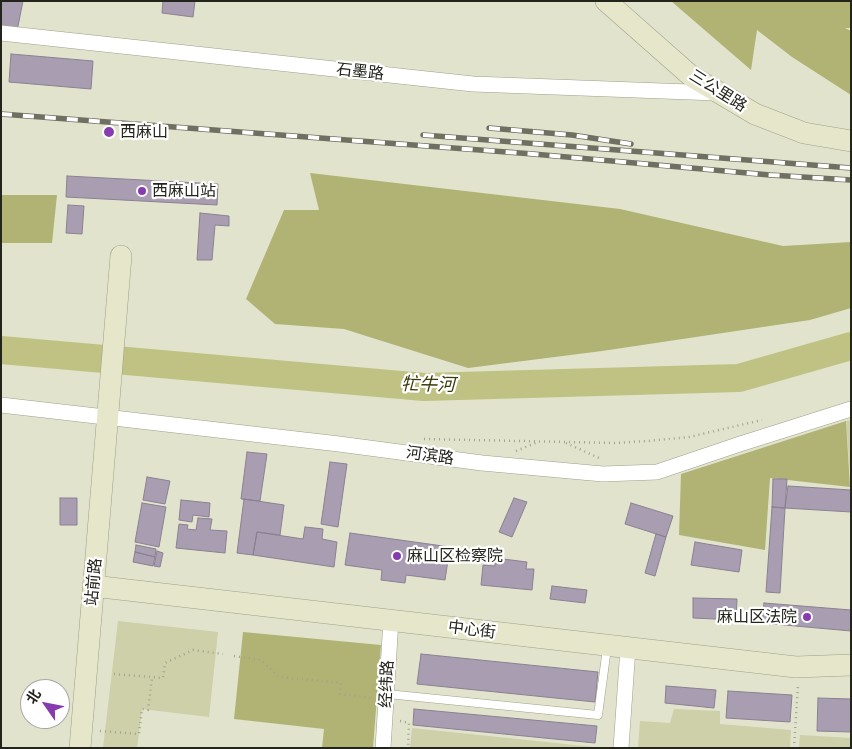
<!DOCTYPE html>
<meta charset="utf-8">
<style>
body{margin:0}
#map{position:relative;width:852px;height:749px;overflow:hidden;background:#e1e3cc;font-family:Cabin,"Noto Sans SC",sans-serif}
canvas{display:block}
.frame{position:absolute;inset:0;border:2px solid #23241b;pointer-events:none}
.north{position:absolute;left:20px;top:679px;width:50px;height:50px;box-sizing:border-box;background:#fff;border:1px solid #a7a7a4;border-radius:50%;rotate:303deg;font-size:14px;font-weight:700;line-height:20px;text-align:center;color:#23241b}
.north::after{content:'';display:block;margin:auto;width:18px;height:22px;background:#863cae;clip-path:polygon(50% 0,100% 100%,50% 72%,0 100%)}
</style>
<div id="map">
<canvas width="852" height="749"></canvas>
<div class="frame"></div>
<div class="north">北</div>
</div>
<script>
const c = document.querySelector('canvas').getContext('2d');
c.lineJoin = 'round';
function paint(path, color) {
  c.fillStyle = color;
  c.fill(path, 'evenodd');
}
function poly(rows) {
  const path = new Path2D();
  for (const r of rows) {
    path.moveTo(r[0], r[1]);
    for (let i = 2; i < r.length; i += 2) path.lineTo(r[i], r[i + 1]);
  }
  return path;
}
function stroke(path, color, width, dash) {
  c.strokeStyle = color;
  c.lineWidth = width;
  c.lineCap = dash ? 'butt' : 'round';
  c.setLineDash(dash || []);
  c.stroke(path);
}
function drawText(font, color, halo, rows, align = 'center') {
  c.font = font + ' Cabin,"Noto Sans SC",sans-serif';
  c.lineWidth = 4.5;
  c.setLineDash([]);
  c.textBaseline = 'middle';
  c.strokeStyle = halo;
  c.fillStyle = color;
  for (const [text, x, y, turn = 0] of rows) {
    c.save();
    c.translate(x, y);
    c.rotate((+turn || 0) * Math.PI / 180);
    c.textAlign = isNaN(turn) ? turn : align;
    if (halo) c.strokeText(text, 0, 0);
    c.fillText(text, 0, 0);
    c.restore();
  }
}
const green = poly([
 [851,420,851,487,846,421],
 [118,621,218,632,209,717,142,709,137,748,103,748],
 [674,709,720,711,720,724,791,730,790,748,638,748,640,721,670,723],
 [412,728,594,747,410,748],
 [800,735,851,738,851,748,799,748]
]);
const forest = poly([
 [671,1,851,1,851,28,845,28,851,31,851,95,792,57,757,30,751,70],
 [310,173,620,209,783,246,851,242,851,308,810,320,602,351,468,368,344,329,275,324,246,299,284,210,319,210],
 [1,195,57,195,52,243,1,243],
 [846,421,850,487,770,478,765,550,679,535,681,474],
 [243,632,381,645,373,748,322,748,324,729,234,719]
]);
const river = poly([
 [1,350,424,387,739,378,851,346]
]);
const building = poly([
 [1,1,23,1,17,31,1,28,1,1],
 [163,1,195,1,193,17,162,13,163,1],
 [11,54,93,61,91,89,9,82,11,54],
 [67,176,218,184,217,205,66,197,67,176],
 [68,205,84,206,82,234,66,233,68,205],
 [200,213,229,216,229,226,215,225,212,260,197,260,200,213],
 [247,452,267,454,260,501,241,499,247,452],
 [330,462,347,464,338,527,321,524,330,462],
 [147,477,170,481,165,504,143,500,147,477],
 [773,479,787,479,785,508,772,507,773,479],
 [788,486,851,490,851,512,785,508,788,486],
 [60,498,77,498,77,525,60,525,60,498],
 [514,498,527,502,512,537,499,532,514,498],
 [244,499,284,505,280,535,257,532,253,555,237,553,244,499],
 [181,500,210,503,209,517,193,515,192,522,179,520,181,500],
 [142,503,166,507,159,547,135,542,142,503],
 [631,503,673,516,666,537,625,524,631,503],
 [772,507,785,508,780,593,766,592,772,507],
 [198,518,212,519,210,530,227,531,225,553,176,548,179,524,188,525,187,529,196,530,198,518],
 [305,527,323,529,322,539,337,542,334,567,253,555,257,532,303,539,305,527],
 [350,533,450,547,445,580,406,575,405,583,381,580,382,570,345,565,350,533],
 [656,534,666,537,655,576,645,573,656,534],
 [695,542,742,550,739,572,691,565,695,542],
 [136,545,156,549,155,557,135,552,136,545],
 [157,551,163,553,160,567,154,566,157,551],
 [135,552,155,557,153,566,133,562,135,552],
 [495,558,527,562,526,569,534,569,532,590,481,585,483,565,495,566,495,558],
 [552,586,587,590,585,603,550,599,552,586],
 [693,598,737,599,736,620,693,618,693,598],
 [764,603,851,610,851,631,762,623,764,603],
 [421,654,598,672,595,702,417,684,421,654],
 [666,686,716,690,714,708,665,703,666,686],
 [728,691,792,695,790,722,726,718,728,691],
 [818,698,851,699,851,732,817,731,818,698],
 [414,709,597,726,595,743,413,725,414,709]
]);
const path = poly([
 [424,439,615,443,648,441,689,437,762,420],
 [566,443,599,458],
 [516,451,538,442],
 [234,656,261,660,279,677,341,683,340,694,371,698],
 [114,674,163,678,165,663,193,650,223,654],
 [400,721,409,723,408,748],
 [100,731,139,734,142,709,148,710,152,678],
 [794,748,798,685]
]);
const lane = poly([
 [387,694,598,715,607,648]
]);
const street = poly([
 [1,33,473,84,717,93],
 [1,405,339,444,482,463,603,474,657,472,740,444,851,409],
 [383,748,391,620],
 [621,748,628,648]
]);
const secondary = poly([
 [606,1,691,76,755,114,804,133,851,141],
 [93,586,796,667,851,665],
 [80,748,121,256]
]);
const rail = poly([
 [1,114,533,154,770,175,851,180],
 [489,128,572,135,631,144],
 [423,135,851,168]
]);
const markers = [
 [109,132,6,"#863cae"],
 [142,191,5,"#863cae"],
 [397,556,5,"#863cae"],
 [807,617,5,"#863cae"]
];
const streetNames = [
 ["石墨路",360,72,6],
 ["三公里路",718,91,32],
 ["河滨路",430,456,8],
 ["站前路",94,582,-85],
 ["中心街",472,630,7],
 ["经纬路",387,684,-87]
];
const poiNames = [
 ["西麻山",120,132],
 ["西麻山站",152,191],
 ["麻山区检察院",407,556],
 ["麻山区法院",797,617,"right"]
];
const waterNames = [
 ["牤牛河",428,385,1]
];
paint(green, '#cdd0a9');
paint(forest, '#b0b374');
stroke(river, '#bfc282', 28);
paint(building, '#a99db1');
stroke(building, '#8b8092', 1);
stroke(lane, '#9ea08a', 9);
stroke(street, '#9ea08a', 16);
stroke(secondary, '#9ea08a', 22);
stroke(path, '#a1a390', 2.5, [1, 4]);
stroke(lane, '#fff', 8);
stroke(street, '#fff', 15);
stroke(secondary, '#e6e7ca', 21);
stroke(rail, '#6f7062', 5.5);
stroke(rail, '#fff', 4, [11]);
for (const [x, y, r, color] of markers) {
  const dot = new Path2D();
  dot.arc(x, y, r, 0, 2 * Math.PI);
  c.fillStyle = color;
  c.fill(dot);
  stroke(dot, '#fff', 2);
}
drawText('16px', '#23241b', '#fff', streetNames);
drawText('16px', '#23241b', '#fff', poiNames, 'left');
drawText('italic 18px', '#393a07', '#fff', waterNames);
</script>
